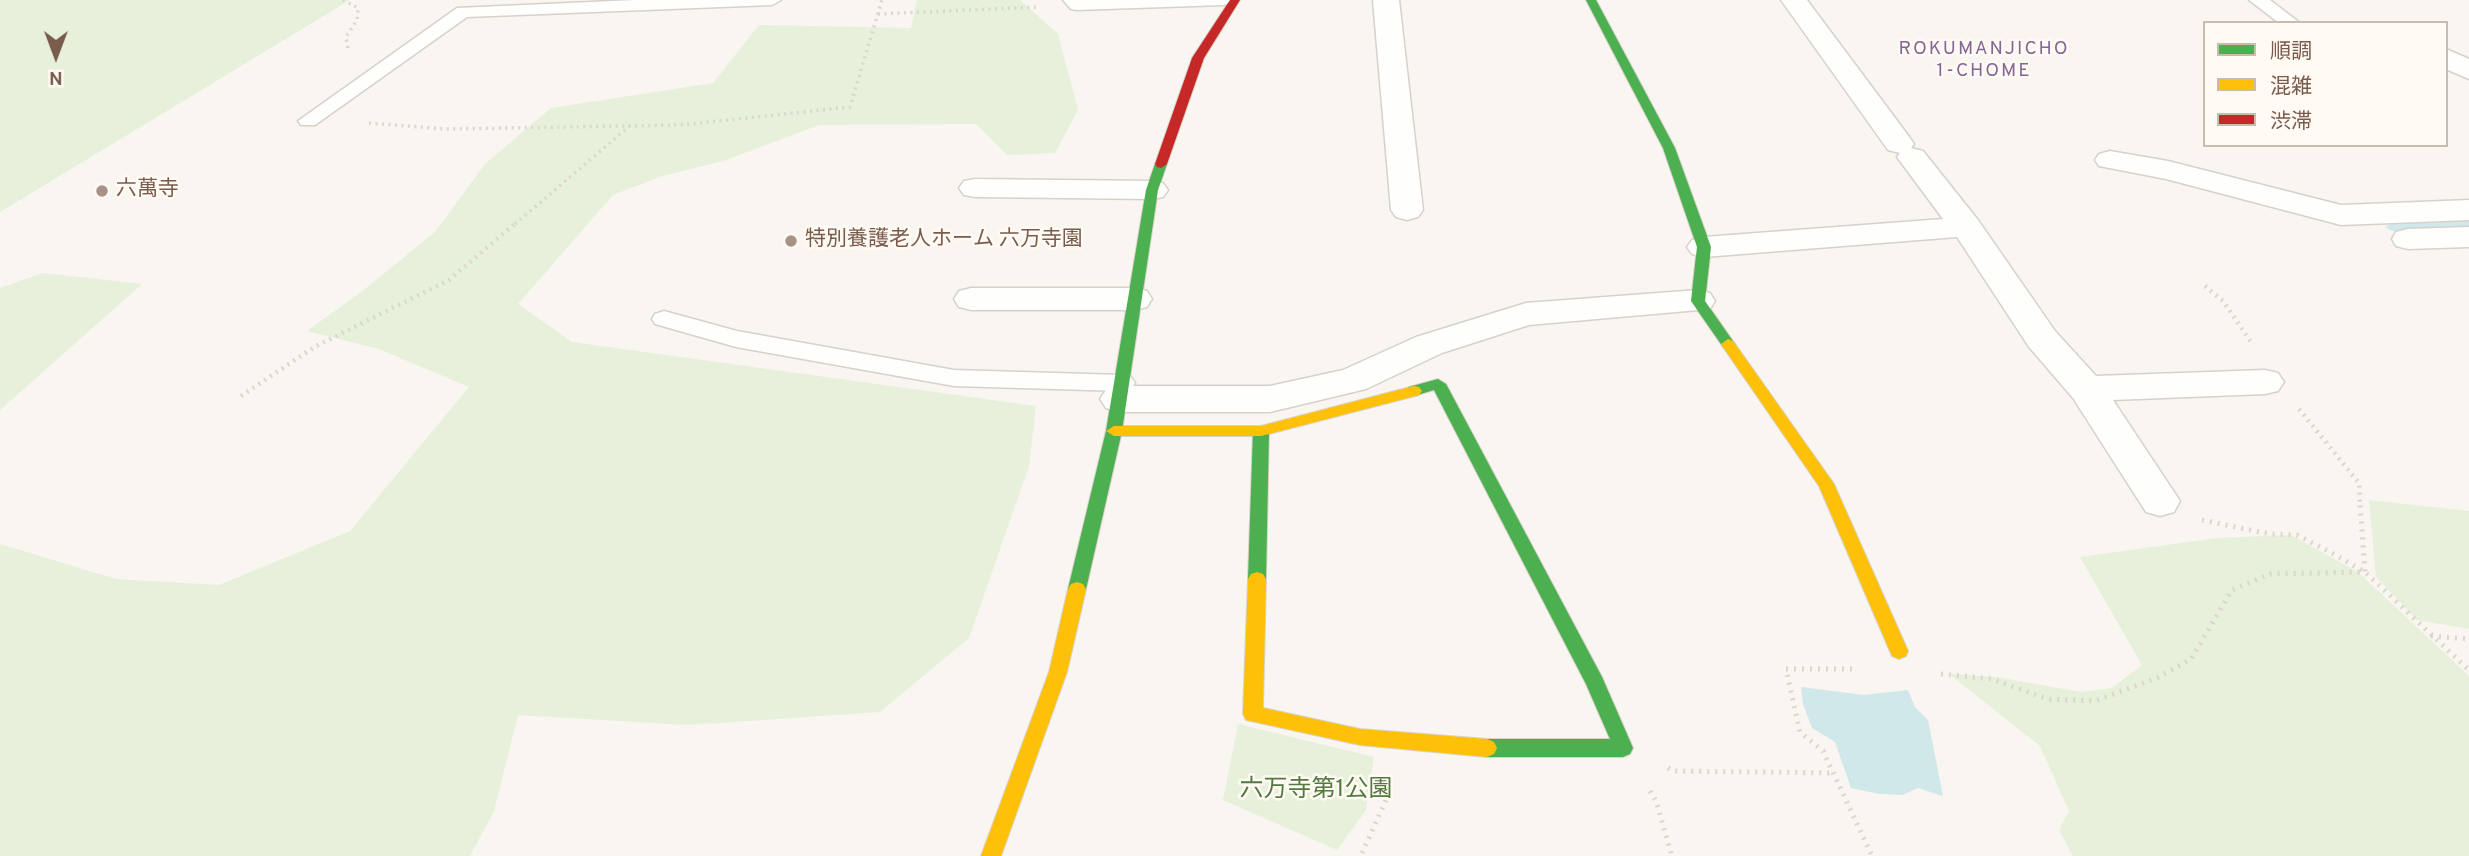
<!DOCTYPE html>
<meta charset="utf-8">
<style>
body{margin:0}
#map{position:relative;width:2469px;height:856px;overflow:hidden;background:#f9f5f0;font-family:Overpass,"Noto Sans JP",sans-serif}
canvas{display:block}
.legend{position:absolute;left:2203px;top:21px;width:245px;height:126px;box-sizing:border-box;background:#fffaf3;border:2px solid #cabbb1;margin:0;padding:9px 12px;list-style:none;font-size:21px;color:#7a5c4d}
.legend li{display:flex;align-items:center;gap:14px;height:35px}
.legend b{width:35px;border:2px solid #cabbb1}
.north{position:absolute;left:21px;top:21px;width:70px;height:70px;-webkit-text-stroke:5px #fffaf3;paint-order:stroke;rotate:180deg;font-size:19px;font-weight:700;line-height:28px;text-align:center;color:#7a5c4d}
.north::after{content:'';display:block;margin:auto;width:24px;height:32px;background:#7a5c4d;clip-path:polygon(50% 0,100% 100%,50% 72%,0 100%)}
</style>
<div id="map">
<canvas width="2469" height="856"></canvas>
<ul class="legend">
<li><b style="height:9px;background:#4caf50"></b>順調</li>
<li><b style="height:9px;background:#ffc107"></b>混雑</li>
<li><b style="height:9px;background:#c62828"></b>渋滞</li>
</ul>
<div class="north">N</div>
</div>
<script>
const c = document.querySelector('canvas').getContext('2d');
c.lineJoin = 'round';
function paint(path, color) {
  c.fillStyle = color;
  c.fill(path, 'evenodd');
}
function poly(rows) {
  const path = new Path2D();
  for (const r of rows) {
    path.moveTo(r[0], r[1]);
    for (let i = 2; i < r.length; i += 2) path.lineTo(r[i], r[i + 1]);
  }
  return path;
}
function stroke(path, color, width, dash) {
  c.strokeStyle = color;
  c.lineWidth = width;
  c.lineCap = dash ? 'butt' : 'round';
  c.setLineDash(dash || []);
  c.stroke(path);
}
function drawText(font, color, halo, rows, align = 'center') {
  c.font = font + ' Overpass,"Noto Sans JP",sans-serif';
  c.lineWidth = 5;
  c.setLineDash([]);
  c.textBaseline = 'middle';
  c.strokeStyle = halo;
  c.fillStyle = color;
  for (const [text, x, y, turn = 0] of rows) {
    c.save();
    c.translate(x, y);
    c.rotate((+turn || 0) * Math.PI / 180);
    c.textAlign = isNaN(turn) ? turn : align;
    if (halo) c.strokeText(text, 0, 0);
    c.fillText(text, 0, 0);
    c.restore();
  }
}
const green = poly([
 [0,0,350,0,0,212],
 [917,0,1020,0,1058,34,1078,110,1055,153,1007,155,976,124,819,125,723,161,659,177,613,195,518,304,572,342,1036,406,1029,466,969,638,880,712,689,725,518,715,494,811,470,856,0,856,0,544,116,579,219,585,350,531,469,387,379,349,307,331,360,293,435,232,485,164,551,108,713,83,759,25,911,28],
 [43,273,142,284,0,410,0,288],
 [2369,500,2469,511,2469,629,2417,620,2376,577],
 [2291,535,2358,572,2469,676,2469,856,2073,856,2059,830,2069,811,2040,746,1949,674,1996,677,2081,692,2112,688,2142,665,2080,557,2217,538],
 [1238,724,1374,757,1366,810,1337,850,1223,800]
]);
const water = poly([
 [1801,687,1864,695,1908,690,1915,707,1928,720,1943,796,1918,788,1902,795,1879,794,1851,788,1835,742,1812,728,1803,704]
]);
const stream = poly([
 [2469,219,2469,227,2392,231,2385,227,2392,223,2469,219]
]);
const pathFar2 = poly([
 [343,0,358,8,357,20,346,37,348,48],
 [878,14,1038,7],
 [369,123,445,129,681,125,850,107,882,0],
 [515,224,632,124]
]);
const pathFar1 = poly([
 [2205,286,2223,301,2251,342],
 [241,396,316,346,449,280,517,222],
 [2299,409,2359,483,2360,504]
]);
const path = poly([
 [2202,520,2270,534,2297,535,2332,553,2365,572,2469,670],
 [2431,636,2469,639],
 [1852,669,1786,669,1800,732,1823,751,1872,856],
 [1941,674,1992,679,2048,699,2095,701,2157,678,2191,659,2232,590,2270,574,2365,572,2360,503],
 [1668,768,1674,771,1834,773],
 [1650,791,1656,801,1672,856],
 [1362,853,1390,791]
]);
const lane = poly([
 [635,0,781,0,772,5,467,17,315,125,301,125,298,121,457,8,635,0],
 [1063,0,1233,0,1224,5,1077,10,1071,9,1063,0],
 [2249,0,2270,0,2300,23,2279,23,2249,0],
 [664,311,737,331,954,370,1122,375,1131,377,1135,383,1131,389,1122,391,954,386,736,347,655,324,652,319,655,314,664,311]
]);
const street = poly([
 [1373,0,1399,0,1423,210,1418,217,1407,220,1396,217,1391,210,1373,0],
 [1781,0,1807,0,1910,138,1914,144,1911,148,1923,151,1978,220,2055,331,2096,376,2265,370,2278,373,2284,382,2278,391,2265,394,2113,400,2180,501,2174,512,2160,516,2146,512,2073,398,2029,347,1957,237,1704,257,1692,254,1687,247,1692,240,1704,237,1943,219,1897,157,1900,153,1888,150,1781,0],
 [2446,49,2469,59,2469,79,2446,69,2446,49],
 [2110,151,2168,161,2341,205,2469,200,2469,220,2341,225,2166,179,2099,166,2095,160,2099,154,2110,151],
 [975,179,1152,181,1163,183,1168,190,1163,197,1152,199,975,197,964,195,959,188,964,181,975,179],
 [2469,227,2469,247,2408,249,2396,246,2392,239,2396,232,2408,229,2469,227],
 [971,288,1135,288,1147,291,1152,299,1147,307,1135,310,971,310,959,307,954,299,959,291,971,288],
 [1698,290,1710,293,1715,301,1710,309,1529,325,1442,353,1366,389,1270,412,1119,412,1106,408,1100,399,1106,390,1119,386,1270,386,1343,370,1416,337,1526,303,1698,290]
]);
const fast = poly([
 [1586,0,1596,0,1675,148,1711,247,1705,301,1735,344,1733,347,1723,347,1691,301,1697,247,1663,148,1586,0],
 [1161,160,1167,164,1158,190,1122,431,1086,589,1083,594,1077,596,1071,594,1068,589,1106,431,1146,190,1155,164,1161,160],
 [1438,379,1446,384,1602,677,1633,748,1630,754,1623,757,1487,757,1480,754,1477,748,1480,742,1487,739,1610,739,1586,684,1434,390,1414,396,1406,391,1409,387,1438,379],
 [1261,426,1269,431,1266,579,1263,584,1257,586,1251,584,1248,579,1253,431,1261,426]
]);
const slow = poly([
 [1728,339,1733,341,1834,484,1908,651,1906,656,1899,659,1892,656,1819,486,1721,344,1728,339],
 [1414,386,1419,387,1422,391,1419,395,1261,436,1114,436,1106,431,1114,426,1261,426,1414,386],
 [1257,572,1263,574,1266,579,1263,708,1360,729,1487,739,1494,742,1497,748,1494,754,1487,757,1360,745,1246,720,1243,714,1248,579,1251,574,1257,572],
 [1077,582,1083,584,1086,589,1067,672,1001,856,981,856,1049,672,1068,589,1071,584,1077,582]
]);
const jam = poly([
 [1230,0,1240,0,1204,58,1167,164,1161,168,1157,167,1155,164,1192,58,1230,0]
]);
const markers = [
 [102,191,7,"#a69286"],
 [791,241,7,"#a69286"]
];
const farNeighbourhoodnames = [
 ["ROKUMANJICHO",1984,50],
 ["1-CHOME",1984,72]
];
const poiNames = [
 ["六萬寺",116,191],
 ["特別養護老人ホーム 六万寺園",805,241]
];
const nearParknames = [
 ["六万寺第1公園",1316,791]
];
paint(green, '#e7f0db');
paint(water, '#d0e8ea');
paint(stream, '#d0e8ea');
stroke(lane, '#d7d1cb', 3);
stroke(street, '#d7d1cb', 3);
stroke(fast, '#d9d2cb', 2);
stroke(slow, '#d9d2cb', 2);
stroke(jam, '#d9d2cb', 2);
stroke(pathFar2, '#dcd5d0', 3.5, [2, 4.5]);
stroke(pathFar1, '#dcd5d0', 4.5, [2, 5]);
stroke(path, '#dcd5d0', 5, [2, 6]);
paint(lane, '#fefefd');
paint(street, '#fefefd');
paint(fast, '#4caf50');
paint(slow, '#ffc107');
paint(jam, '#c62828');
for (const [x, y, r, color] of markers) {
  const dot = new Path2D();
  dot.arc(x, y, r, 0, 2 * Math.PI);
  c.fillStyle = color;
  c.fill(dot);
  stroke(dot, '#fffaf3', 2.5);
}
c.letterSpacing = '2px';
drawText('19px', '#846695', '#fffaf3', farNeighbourhoodnames);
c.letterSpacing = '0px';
drawText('21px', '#7a5c4d', '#fffaf3', poiNames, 'left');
drawText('24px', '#537a41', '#fffaf3', nearParknames);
</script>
